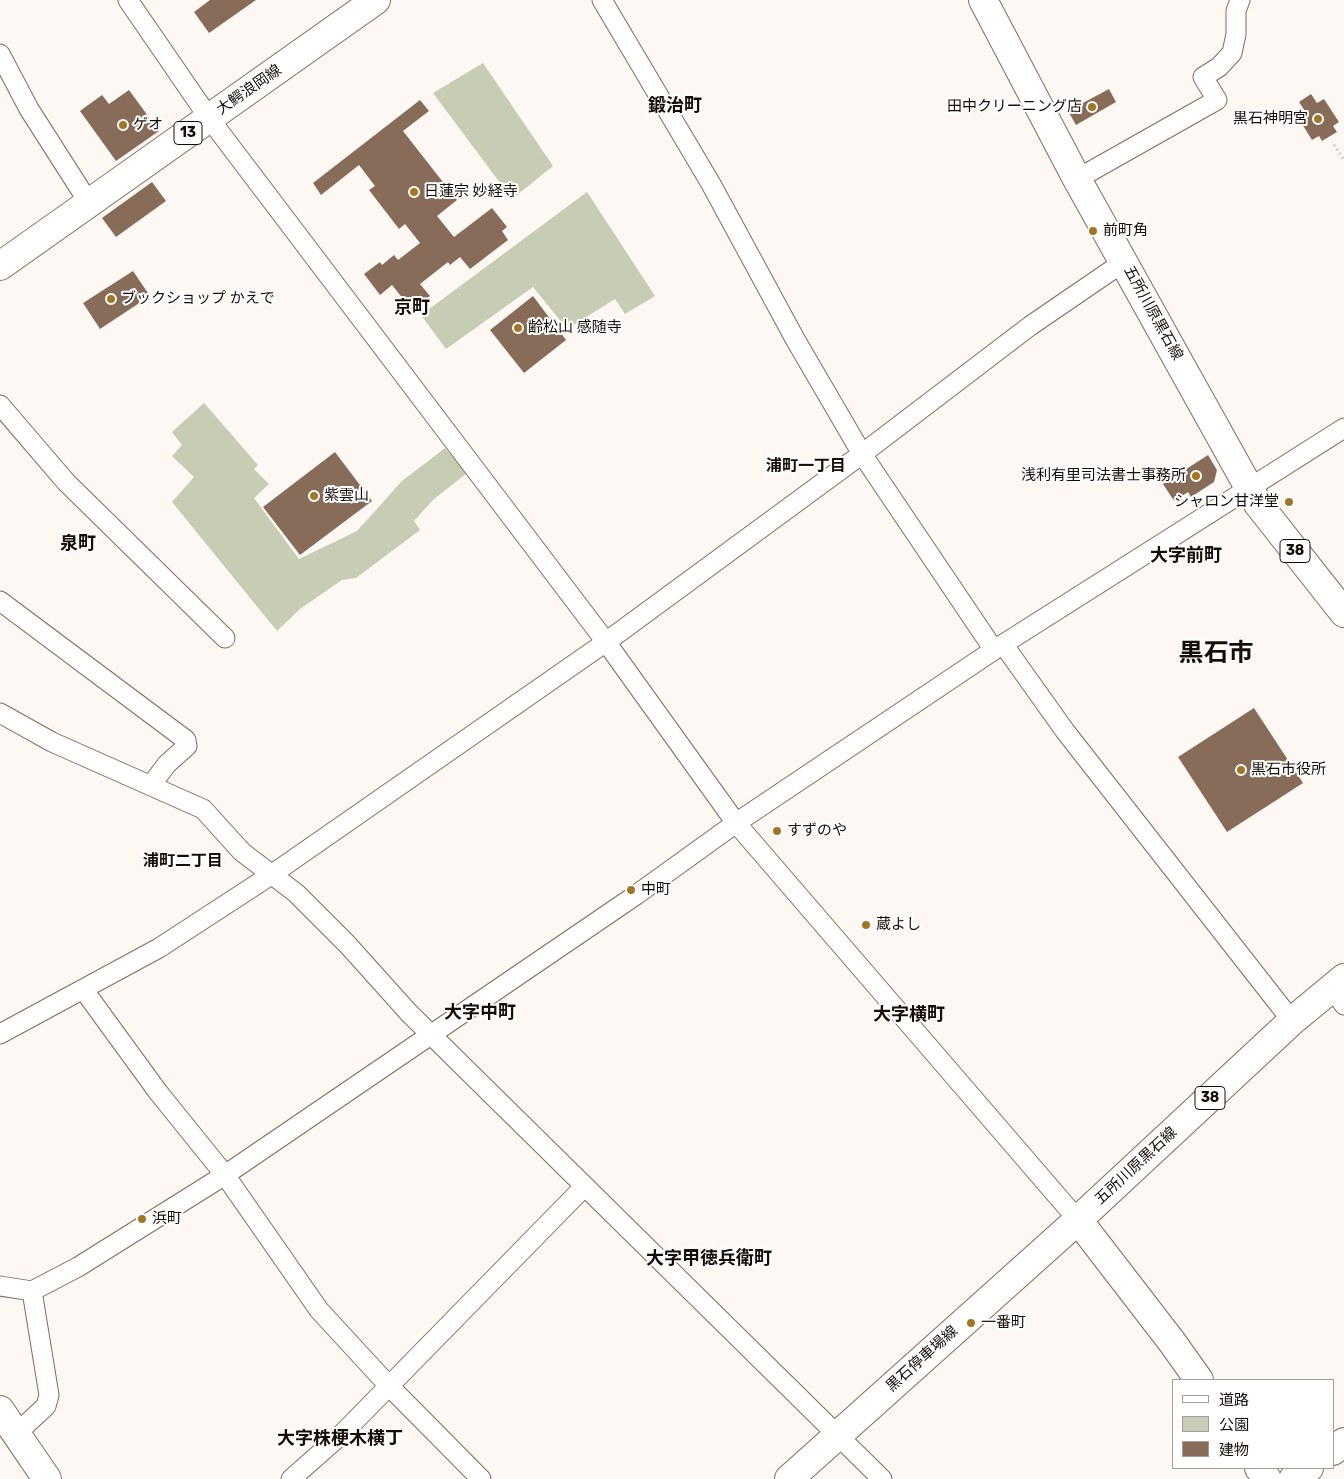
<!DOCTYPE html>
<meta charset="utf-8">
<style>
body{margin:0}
#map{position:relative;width:1344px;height:1479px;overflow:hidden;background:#fef8f4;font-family:Rubik,"Noto Sans JP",sans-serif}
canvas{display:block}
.legend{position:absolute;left:1172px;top:1379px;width:162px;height:90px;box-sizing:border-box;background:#fff;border:1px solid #a29e9c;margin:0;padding:6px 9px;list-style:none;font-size:15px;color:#160d07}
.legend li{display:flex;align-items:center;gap:10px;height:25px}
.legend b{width:25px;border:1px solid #a29e9c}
</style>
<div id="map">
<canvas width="1344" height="1479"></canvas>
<ul class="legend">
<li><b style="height:6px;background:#fff"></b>道路</li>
<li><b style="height:14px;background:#c7ccb4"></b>公園</li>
<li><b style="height:14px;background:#886c5a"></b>建物</li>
</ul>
</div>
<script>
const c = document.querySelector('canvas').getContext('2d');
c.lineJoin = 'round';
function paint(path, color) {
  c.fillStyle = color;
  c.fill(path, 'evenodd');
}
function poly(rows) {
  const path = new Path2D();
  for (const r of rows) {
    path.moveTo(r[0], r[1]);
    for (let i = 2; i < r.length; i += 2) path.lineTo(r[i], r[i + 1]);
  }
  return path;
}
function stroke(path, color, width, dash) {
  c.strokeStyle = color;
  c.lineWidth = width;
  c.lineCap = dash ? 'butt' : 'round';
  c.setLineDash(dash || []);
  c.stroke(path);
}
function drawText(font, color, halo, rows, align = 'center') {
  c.font = font + ' Rubik,"Noto Sans JP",sans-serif';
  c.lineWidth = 4;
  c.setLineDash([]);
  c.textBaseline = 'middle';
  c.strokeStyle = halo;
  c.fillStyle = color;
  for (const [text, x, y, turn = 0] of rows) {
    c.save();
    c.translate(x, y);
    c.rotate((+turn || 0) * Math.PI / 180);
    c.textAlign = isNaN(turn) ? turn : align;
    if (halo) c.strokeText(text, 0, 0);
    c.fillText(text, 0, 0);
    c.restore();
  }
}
const green = poly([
 [483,63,553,166,512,199,433,93],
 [587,192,655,296,625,314,615,299,567,329,533,287,446,349,421,315],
 [204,403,258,465,254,469,269,484,254,498,299,559,357,531,402,481,445,448,467,473,433,500,414,521,420,530,356,578,342,580,300,609,277,631,172,502,194,477,172,456,182,445,172,432]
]);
const building = poly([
 [210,0,256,0,209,33,194,12],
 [1109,89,1116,102,1076,125,1068,111],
 [129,90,159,131,116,161,80,111,102,95,109,104],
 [1311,94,1317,103,1324,99,1339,122,1333,126,1337,132,1322,141,1319,136,1312,140,1297,116,1305,111,1299,102],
 [420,100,429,111,403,131,457,200,437,216,454,237,492,208,507,227,502,231,508,240,470,269,460,257,450,265,448,262,420,284,430,296,412,310,392,285,380,295,364,274,380,262,382,265,394,255,398,260,420,243,405,224,399,229,369,190,375,186,359,165,321,195,313,183],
 [152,182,166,201,116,237,102,218],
 [133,271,150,296,100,329,83,303],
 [533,296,566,340,524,373,490,330],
 [335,452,372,501,300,555,263,507],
 [1208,455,1217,470,1214,482,1191,497,1188,492,1174,501,1163,484],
 [1254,708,1303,783,1227,832,1178,757]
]);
const path = poly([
 [1334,145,1344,160]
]);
const street = poly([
 [128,0,209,118,606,642,736,823,1078,1220],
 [602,0,711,184,795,339,862,454,994,650],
 [0,54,29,109,89,203],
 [1077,179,1217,100,1203,77,1219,67,1232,53,1236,34,1236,11,1240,0],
 [0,405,66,482,225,638],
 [0,601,186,740,187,746,167,764,151,785],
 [1003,644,1065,731,1292,1021],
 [0,713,52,742,203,809,242,852,296,893,347,944,409,1013,882,1479],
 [1332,987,1344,1005],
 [83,989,158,1092,225,1175,319,1310,389,1386,481,1479],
 [0,1034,159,948,271,875,606,642,862,454,1030,326,1125,261],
 [0,1286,32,1291,78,1267,225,1175,636,895,736,823,994,650,1344,428],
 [16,1434,46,1406,49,1395,32,1291],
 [291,1479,342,1434,584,1187]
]);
const secondary = poly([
 [0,1410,47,1479],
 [1333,1451,1344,1442],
 [789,1479,1078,1220],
 [1293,1479,1309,1468]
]);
const primary = poly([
 [983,0,1077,179,1258,504,1344,613],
 [0,266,376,0],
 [1199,1380,1172,1342,1078,1220,1292,1021,1344,978],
 [1259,1468,1267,1479]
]);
const markers = [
 [1092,107,5,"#a17626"],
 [1318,119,5,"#a17626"],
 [123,125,5,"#a17626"],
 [414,192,5,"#a17626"],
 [1093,231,5,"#a17626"],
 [111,299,5,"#a17626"],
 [518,328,5,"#a17626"],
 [1196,476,5,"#a17626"],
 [314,496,5,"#a17626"],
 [1289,502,5,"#a17626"],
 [1241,770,5,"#a17626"],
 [777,831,5,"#a17626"],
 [631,890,5,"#a17626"],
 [866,925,5,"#a17626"],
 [142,1219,5,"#a17626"],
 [971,1323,5,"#a17626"]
];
const shields = [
 [188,133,28],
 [1295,551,30],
 [1210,1098,30]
];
const shieldNames = [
 ["13",188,133],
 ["38",1295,551],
 ["38",1210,1098]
];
const streetNames = [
 ["大鰐浪岡線",249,90,-35],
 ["五所川原黒石線",1153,313,61],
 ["五所川原黒石線",1136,1166,-43],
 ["黒石停車場線",922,1359,-42]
];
const poiNames = [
 ["田中クリーニング店",1082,107,"right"],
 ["黒石神明宮",1308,119,"right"],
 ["ゲオ",133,125],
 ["日蓮宗 妙経寺",424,192],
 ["前町角",1103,231],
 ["ブックショップ かえで",121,299],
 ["齢松山 感随寺",528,328],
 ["浅利有里司法書士事務所",1186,476,"right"],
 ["紫雲山",324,496],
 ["シャロン甘洋堂",1279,502,"right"],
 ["黒石市役所",1251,770],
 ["すずのや",787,831],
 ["中町",641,890],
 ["蔵よし",876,925],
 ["浜町",152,1219],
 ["一番町",981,1323]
];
const neighbourhoodNames = [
 ["浦町一丁目",806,466],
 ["浦町二丁目",183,861]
];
const quarterNames = [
 ["鍛治町",675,106],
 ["京町",412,308],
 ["泉町",78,544],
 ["大字前町",1186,556],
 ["大字中町",480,1013],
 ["大字横町",909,1015],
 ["大字甲徳兵衛町",709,1259],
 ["大字株梗木横丁",340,1439]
];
const townNames = [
 ["黒石市",1216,654]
];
paint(green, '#c7ccb4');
paint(building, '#886c5a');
stroke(street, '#846a5a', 21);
stroke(secondary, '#846a5a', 30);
stroke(primary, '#846a5a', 30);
stroke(path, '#afa8a3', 3, [1, 4]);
stroke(street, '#fff', 19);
stroke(secondary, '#fff', 28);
stroke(primary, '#fff', 28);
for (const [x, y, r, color] of markers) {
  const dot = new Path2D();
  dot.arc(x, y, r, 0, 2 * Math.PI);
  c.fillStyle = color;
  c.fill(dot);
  stroke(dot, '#fff', 2);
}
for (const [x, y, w] of shields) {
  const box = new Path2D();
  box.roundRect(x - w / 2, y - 11.5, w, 23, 4);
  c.fillStyle = '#fff';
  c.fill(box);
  stroke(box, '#160d07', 1);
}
drawText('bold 14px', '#160d07', null, shieldNames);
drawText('15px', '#160d07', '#fff', streetNames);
drawText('15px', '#160d07', '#fff', poiNames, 'left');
drawText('bold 16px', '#160d07', '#fff', neighbourhoodNames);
drawText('bold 18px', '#160d07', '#fff', quarterNames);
drawText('bold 25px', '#160d07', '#fff', townNames);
</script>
